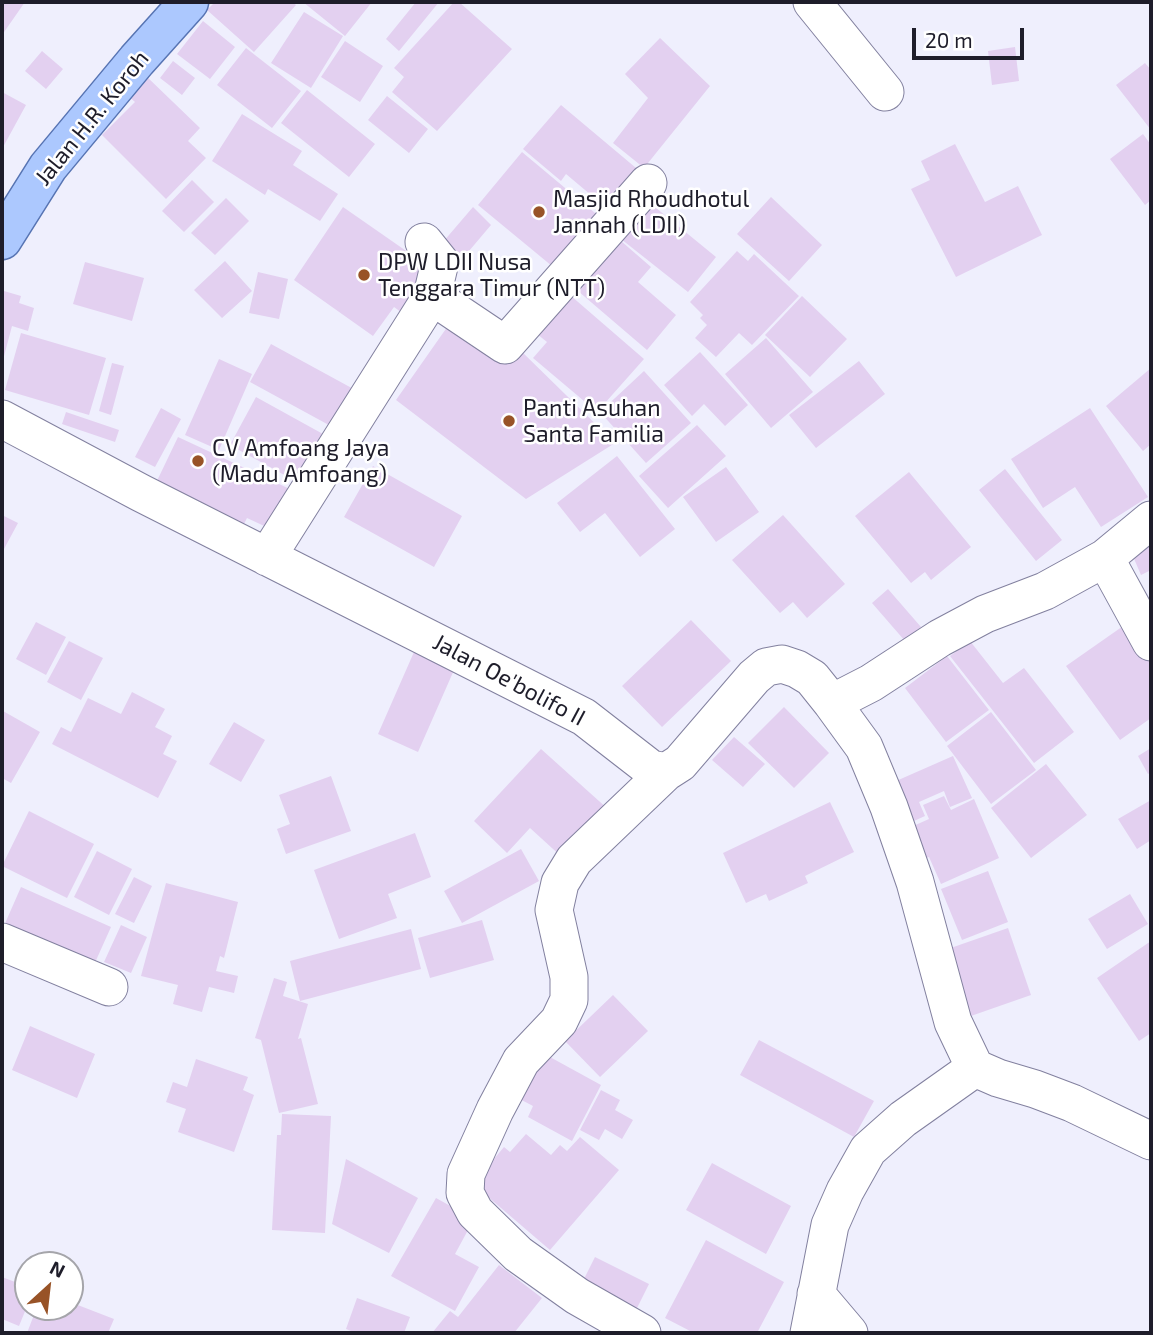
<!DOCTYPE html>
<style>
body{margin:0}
#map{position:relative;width:1153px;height:1335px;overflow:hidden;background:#efeffd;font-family:"Exo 2",sans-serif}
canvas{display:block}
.frame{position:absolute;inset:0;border:4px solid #1e1d2a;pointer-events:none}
.north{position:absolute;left:14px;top:1251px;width:70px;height:70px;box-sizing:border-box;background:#fff;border:2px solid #a5a5aa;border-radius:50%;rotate:27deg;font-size:19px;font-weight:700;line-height:28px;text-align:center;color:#1e1d2a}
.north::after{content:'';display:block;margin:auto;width:24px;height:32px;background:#985327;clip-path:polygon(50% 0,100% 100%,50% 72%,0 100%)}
.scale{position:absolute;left:912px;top:28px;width:112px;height:32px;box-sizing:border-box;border:4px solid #1e1d2a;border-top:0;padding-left:9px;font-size:21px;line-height:24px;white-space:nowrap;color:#1e1d2a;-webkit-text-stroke:5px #fff;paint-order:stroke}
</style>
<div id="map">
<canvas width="1153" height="1335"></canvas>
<div class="frame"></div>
<div class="north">N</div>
<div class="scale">20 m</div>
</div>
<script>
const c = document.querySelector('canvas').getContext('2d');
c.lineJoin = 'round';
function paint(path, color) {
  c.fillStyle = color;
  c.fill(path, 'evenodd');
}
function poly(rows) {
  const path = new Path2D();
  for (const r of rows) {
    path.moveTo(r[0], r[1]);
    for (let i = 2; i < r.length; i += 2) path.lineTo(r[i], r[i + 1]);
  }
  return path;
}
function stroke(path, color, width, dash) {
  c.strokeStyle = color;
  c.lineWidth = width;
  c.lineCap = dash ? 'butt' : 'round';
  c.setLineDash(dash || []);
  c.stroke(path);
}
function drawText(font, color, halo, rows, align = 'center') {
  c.font = font + ' "Exo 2",sans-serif';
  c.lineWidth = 5;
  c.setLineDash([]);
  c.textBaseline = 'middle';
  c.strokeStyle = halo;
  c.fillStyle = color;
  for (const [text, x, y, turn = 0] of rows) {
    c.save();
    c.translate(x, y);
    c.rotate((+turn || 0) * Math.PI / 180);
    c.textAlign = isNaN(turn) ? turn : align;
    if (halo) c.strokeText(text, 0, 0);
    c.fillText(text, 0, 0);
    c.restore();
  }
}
const building = poly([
 [2,2,25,2,2,35],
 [215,2,292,2,296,5,254,52,207,10],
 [303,2,372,2,345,36],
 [416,2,439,2,399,51,386,39],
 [454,2,459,2,512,49,437,131,392,92,404,77,394,68],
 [304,12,343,36,311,88,271,63],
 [203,21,235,47,210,79,177,54],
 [660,38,710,86,644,168,613,143,648,98,625,74],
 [345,41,383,66,360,102,321,77],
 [1015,47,1019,81,992,85,988,51],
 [246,48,301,91,272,128,217,85],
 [42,51,63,69,46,89,25,71],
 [173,61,195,78,182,95,160,78],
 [1145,63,1151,70,1151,130,1116,85],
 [145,75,200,128,188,141,206,158,166,199,102,135,135,102,126,94],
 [307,90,375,144,349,177,281,123],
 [2,92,26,105,2,149],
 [387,96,428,129,409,153,368,120],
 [561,105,642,173,610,211,566,174,561,181,523,149],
 [242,114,302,151,293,165,338,194,320,221,268,189,265,195,212,161],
 [1143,134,1151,145,1151,200,1145,205,1110,159],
 [955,144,985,202,1018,186,1042,235,956,277,911,189,930,180,921,161],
 [522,152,601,218,558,271,478,205],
 [192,180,214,202,184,232,162,211],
 [771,197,822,245,789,281,737,234],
 [226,198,249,221,215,255,191,233],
 [650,203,716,257,688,292,621,239],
 [343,207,435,271,405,315,394,307,373,336,294,280],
 [473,207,491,225,458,264,437,249],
 [621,241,651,267,638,282,676,315,647,350,578,291],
 [737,251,748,261,754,254,799,296,752,345,739,333,716,357,695,338,707,325,700,318,703,315,690,302],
 [225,261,252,291,222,318,194,290],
 [85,262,144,278,132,321,73,304],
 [258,272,288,279,279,319,249,313],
 [563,289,644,359,597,412,533,358,547,342,537,334],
 [4,291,21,296,19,303,34,308,28,331,12,326,3,360,2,299],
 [802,296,847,339,810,377,765,335],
 [450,323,517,347,615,443,526,499,396,400],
 [21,333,106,358,89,415,5,390],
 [766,338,813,392,771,428,725,374],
 [271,344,359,392,338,430,250,382],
 [700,352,748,405,725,426,704,404,692,416,664,385],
 [219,359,252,374,219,450,185,435],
 [859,361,885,394,816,448,789,415],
 [112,363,124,366,111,415,99,411],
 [1151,368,1151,444,1143,451,1106,406],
 [644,371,691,423,646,463,600,412],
 [256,397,332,439,306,487,230,445],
 [161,408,181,419,155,467,135,457],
 [1090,408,1148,497,1101,527,1075,487,1043,508,1011,459],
 [66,412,119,430,115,442,62,424],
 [697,425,726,456,668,508,639,476],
 [178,437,294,491,275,531,247,518,243,526,155,485],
 [617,456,675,529,640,557,605,513,580,532,557,503],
 [373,466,462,516,434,567,344,517],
 [726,467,759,512,716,542,683,497],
 [1005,469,1062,540,1036,561,979,490],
 [909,472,971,547,931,580,925,572,911,583,855,516],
 [2,515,18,523,4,549,2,548],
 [783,515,845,584,807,618,793,602,780,613,732,560],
 [1151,545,1151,570,1141,575,1132,554],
 [888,589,921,627,905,641,872,603],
 [691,620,731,661,662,727,622,686],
 [36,622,66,637,46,675,16,659],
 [1126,624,1151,660,1151,718,1120,740,1066,666],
 [69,641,103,658,81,700,47,682],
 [970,641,1003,683,1024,668,1074,732,1034,763,950,656],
 [414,652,454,670,418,752,378,734],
 [947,656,989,710,946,742,905,688],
 [132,692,165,709,155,727,172,736,163,754,177,761,158,798,52,744,61,727,71,732,88,698,121,714],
 [784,707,829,753,794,788,748,743],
 [3,711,40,732,11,783,2,778],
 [991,712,1036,770,991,804,947,746],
 [234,722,265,740,241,782,209,764],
 [734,737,765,764,743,787,712,760],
 [1151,748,1151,772,1148,774,1138,756],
 [541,749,609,810,564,859,530,828,507,853,474,821],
 [953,756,972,798,950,807,944,791,919,802,925,816,905,825,887,785],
 [1046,764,1087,815,1031,858,991,808],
 [331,776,351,831,286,854,277,829,290,824,279,795],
 [944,796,951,810,974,799,999,858,941,884,929,857,916,862,902,831,929,819,923,805],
 [1151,800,1151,840,1137,849,1118,819],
 [830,802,854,852,805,876,808,883,769,901,766,894,746,903,723,853],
 [29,811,94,844,67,898,2,866],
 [415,833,431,877,388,894,397,918,339,939,314,870],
 [521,849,539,881,462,923,444,891],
 [97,851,132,869,109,915,74,897],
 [988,871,1008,922,962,940,941,889],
 [134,877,152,886,134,923,115,914],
 [166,883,238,902,224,958,220,956,216,971,238,976,234,993,209,987,202,1012,173,1004,178,985,141,976],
 [21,887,111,927,93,967,3,928],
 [1130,894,1148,924,1107,949,1088,919],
 [482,920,494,960,430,978,418,938],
 [121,925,147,937,131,973,104,962],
 [1008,928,1031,995,968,1017,945,950],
 [411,929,421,969,300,1001,290,961],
 [1151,941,1151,1033,1139,1041,1097,978],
 [274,978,287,982,283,996,308,1004,298,1039,301,1038,318,1104,279,1113,261,1040,255,1038],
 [613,995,648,1031,600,1077,565,1041],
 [30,1026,95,1054,77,1098,12,1070],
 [759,1040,874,1101,854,1137,740,1075],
 [539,1051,601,1085,572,1141,528,1117,533,1106,514,1096],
 [196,1059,248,1077,243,1090,254,1095,234,1152,178,1132,186,1109,166,1102,173,1082,187,1087],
 [601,1090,620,1100,615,1110,633,1120,622,1139,605,1129,599,1140,580,1130],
 [282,1114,331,1116,325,1233,272,1230,277,1135,281,1135],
 [526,1134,551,1155,560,1145,567,1151,580,1137,619,1170,550,1250,473,1184,504,1147,510,1152],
 [346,1159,418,1198,389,1253,332,1224],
 [712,1163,791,1206,766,1254,686,1210],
 [436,1198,474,1219,455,1254,479,1267,455,1311,391,1276],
 [706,1240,784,1282,757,1333,694,1333,665,1318],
 [595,1257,649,1284,636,1310,582,1283],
 [499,1265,542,1298,514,1333,432,1333,450,1311,458,1317],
 [2,1277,28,1287,28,1304,19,1326,2,1319],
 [357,1298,410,1317,404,1333,356,1333,346,1329],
 [70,1302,114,1319,108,1333,27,1333,37,1307,70,1307]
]);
const minor = poly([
 [812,2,885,92],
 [424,242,440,262,432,296],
 [2,419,141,493,584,717,651,769,666,772,680,763,754,677,766,667,782,664,797,669,812,678,832,703,871,683,940,638,985,614,1045,591,1105,558,1151,520],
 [267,557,432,296,505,345,648,183],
 [1105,558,1151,642],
 [832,703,864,747,889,807,915,882,953,1022,975,1068],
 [2,942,109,987],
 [816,1294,849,1333],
 [642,1333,577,1296,518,1254,475,1212,465,1193,466,1174,495,1110,521,1061,559,1021,569,1000,569,977,554,910,560,883,574,860,666,772],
 [809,1333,830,1225,845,1191,868,1150,903,1119,975,1068,998,1078,1035,1089,1072,1103,1151,1141]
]);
const major = poly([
 [2,240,48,167,137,60,189,2]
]);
const markers = [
 [539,212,7,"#985327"],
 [364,275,7,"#985327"],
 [509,421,7,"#985327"],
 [198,461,7,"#985327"]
];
const streetNames = [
 ["Jalan H.R. Koroh",92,118,-51],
 ["Jalan Oe'bolifo II",509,680,28]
];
const poiNames = [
 ["Masjid Rhoudhotul",553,199],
 ["Jannah (LDII)",553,225],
 ["DPW LDII Nusa",378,262],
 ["Tenggara Timur (NTT)",378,288],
 ["Panti Asuhan",523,408],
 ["Santa Familia",523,434],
 ["CV Amfoang Jaya",212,448],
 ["(Madu Amfoang)",212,474]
];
paint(building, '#e3d0f0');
stroke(minor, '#82809f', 39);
stroke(major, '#5774b3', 41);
stroke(minor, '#fff', 37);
stroke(major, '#acc8fe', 38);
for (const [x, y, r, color] of markers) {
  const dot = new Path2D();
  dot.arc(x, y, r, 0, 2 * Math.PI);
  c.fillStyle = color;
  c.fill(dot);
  stroke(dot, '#fff', 2.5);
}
drawText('23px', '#1e1d2a', '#fff', streetNames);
drawText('23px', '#1e1d2a', '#fff', poiNames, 'left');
</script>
